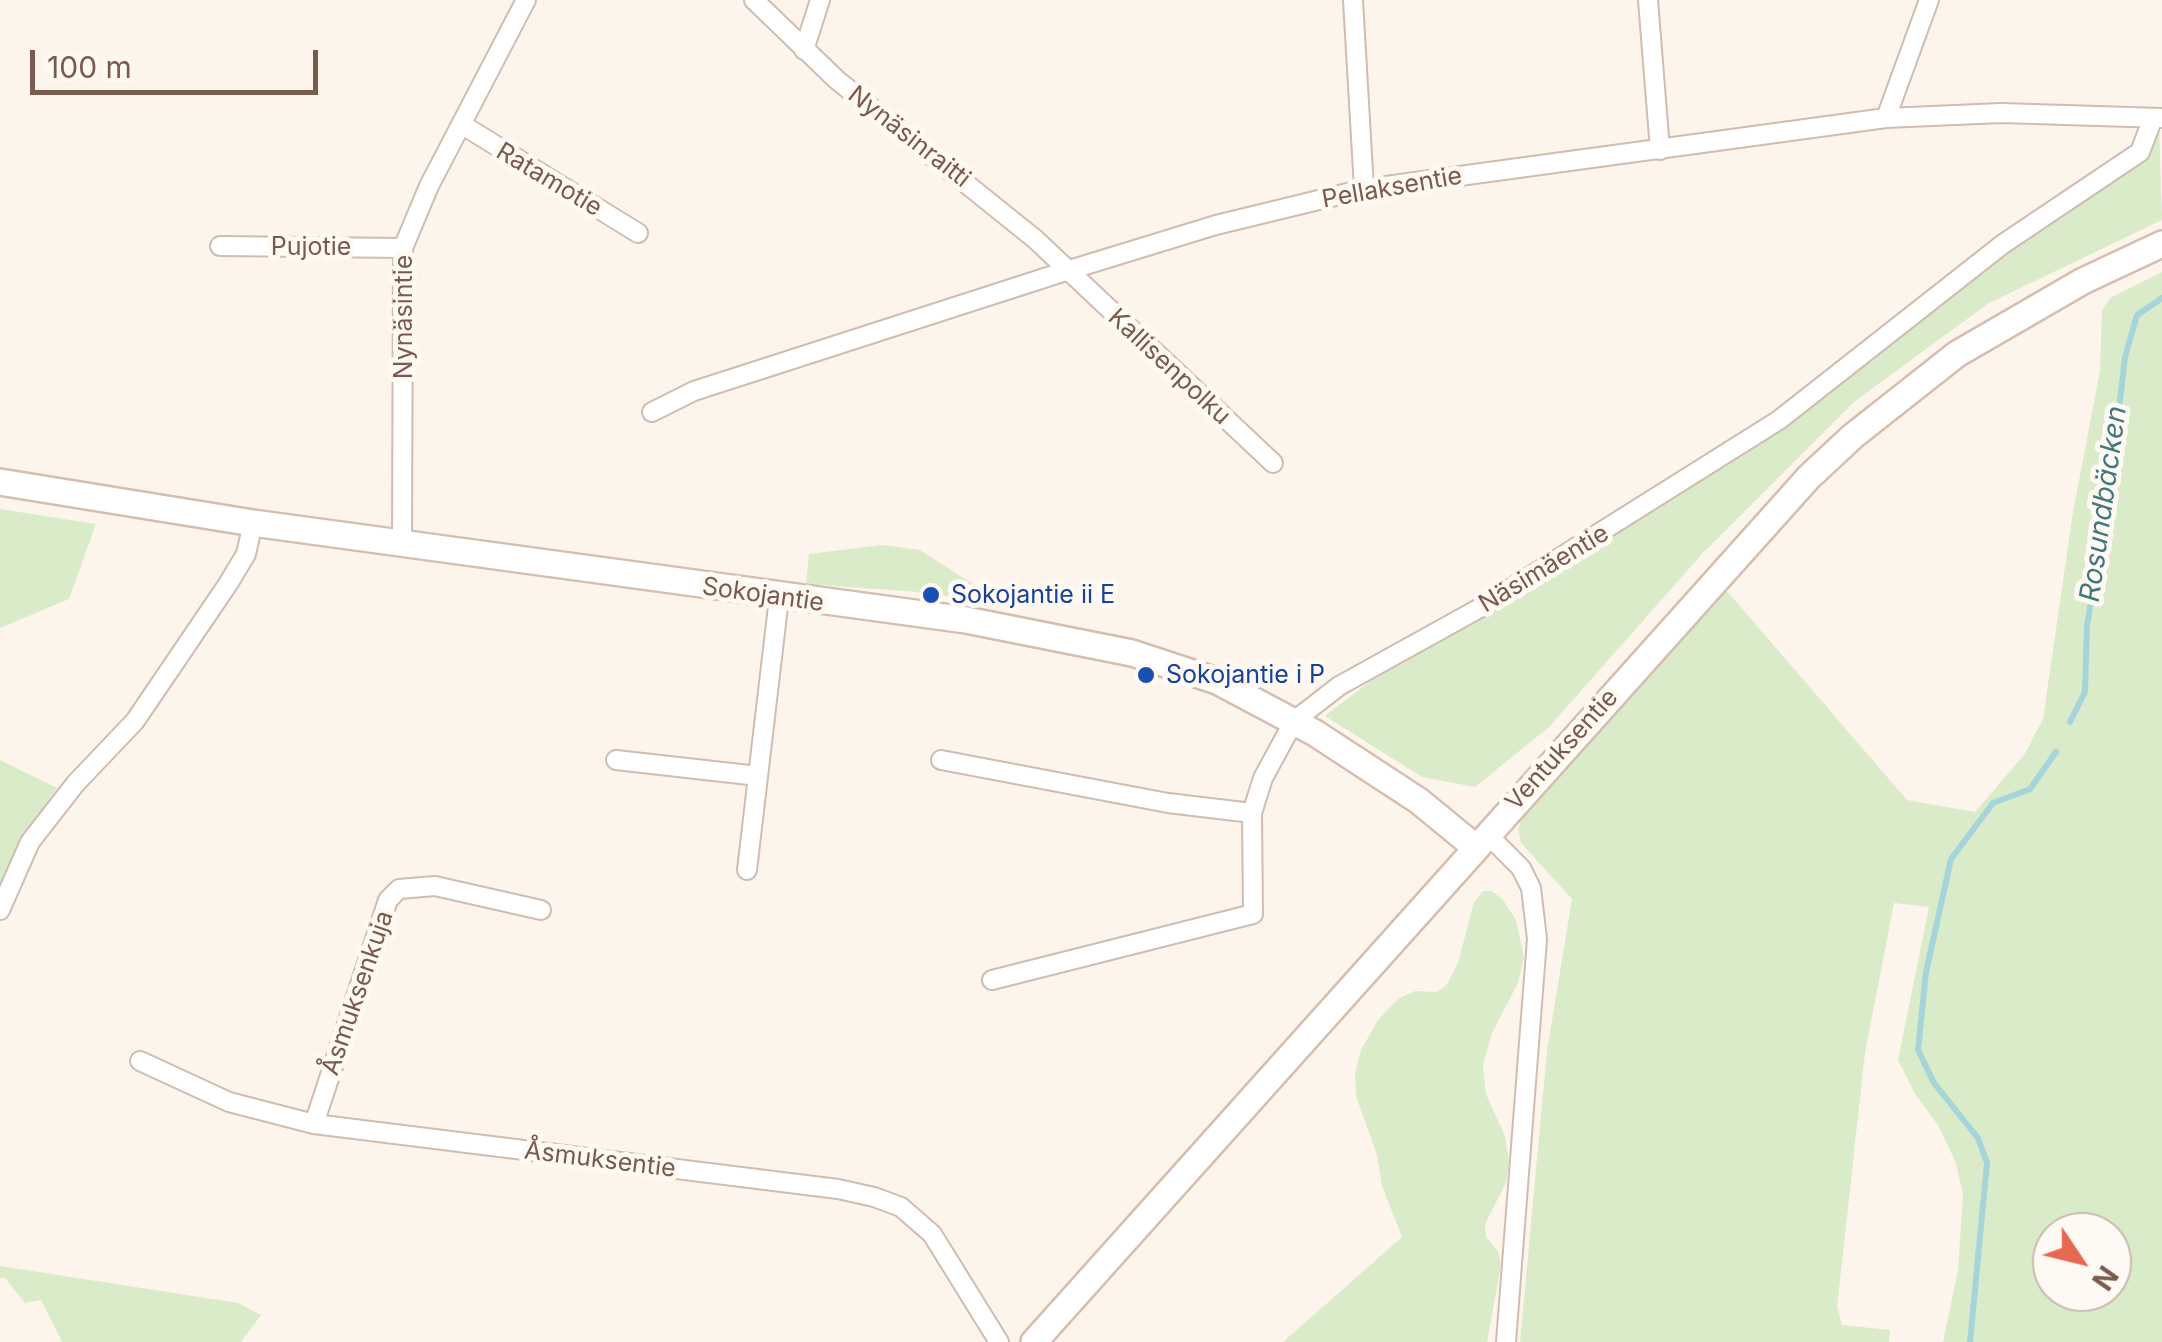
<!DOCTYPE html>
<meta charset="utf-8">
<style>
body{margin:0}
#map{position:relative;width:2162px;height:1342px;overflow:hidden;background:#fdf5ec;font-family:Inter,sans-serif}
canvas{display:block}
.north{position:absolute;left:2032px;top:1212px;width:100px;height:100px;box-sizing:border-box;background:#fff9f3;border:2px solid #c9b9b1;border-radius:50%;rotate:125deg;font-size:28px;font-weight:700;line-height:40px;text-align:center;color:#795a4d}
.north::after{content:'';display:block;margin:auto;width:35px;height:45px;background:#e56853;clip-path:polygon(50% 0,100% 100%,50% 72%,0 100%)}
.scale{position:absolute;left:30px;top:50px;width:288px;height:45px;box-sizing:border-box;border:5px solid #795a4d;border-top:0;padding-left:12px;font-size:30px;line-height:35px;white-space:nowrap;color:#795a4d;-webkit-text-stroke:8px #fff9f3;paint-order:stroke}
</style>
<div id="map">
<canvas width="2162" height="1342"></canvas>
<div class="north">N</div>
<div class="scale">100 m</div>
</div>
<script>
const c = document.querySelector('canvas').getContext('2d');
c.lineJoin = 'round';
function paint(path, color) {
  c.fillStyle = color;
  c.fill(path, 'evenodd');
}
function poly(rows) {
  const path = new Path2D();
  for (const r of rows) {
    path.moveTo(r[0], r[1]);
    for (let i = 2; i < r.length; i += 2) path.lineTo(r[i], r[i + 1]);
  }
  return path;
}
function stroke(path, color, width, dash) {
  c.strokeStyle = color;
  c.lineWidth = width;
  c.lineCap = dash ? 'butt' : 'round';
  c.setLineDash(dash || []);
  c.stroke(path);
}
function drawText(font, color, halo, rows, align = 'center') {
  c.font = font + ' Inter,sans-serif';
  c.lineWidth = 10;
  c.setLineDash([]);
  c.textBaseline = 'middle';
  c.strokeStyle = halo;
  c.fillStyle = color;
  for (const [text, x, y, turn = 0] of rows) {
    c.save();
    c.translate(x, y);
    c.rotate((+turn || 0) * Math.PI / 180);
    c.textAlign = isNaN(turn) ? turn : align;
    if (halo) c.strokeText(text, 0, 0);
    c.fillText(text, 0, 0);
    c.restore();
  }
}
const green = poly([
 [2159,124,2162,220,1989,303,1855,401,1702,554,1549,727,1475,787,1422,777,1325,716,1382,672,1484,618,1783,426,2007,250,2145,157],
 [2162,272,2162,1342,1943,1342,1958,1270,1963,1195,1956,1163,1938,1125,1915,1094,1898,1060,1929,907,1894,903,1865,1053,1837,1307,1842,1325,1890,1330,1889,1342,1520,1342,1547,1051,1572,899,1521,843,1518,829,1523,816,1726,590,1907,800,1975,812,2024,755,2043,719,2073,512,2100,371,2102,311,2110,298],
 [2052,1232,2112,1232,2112,1292,2052,1292],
 [0,509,96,524,69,599,0,628],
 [882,545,920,550,996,599,986,604,932,593,806,584,809,554],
 [0,760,57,788,35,820,0,895],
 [1483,891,1492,891,1503,900,1516,920,1524,957,1518,983,1492,1033,1483,1065,1486,1094,1505,1136,1509,1161,1506,1183,1485,1224,1486,1237,1498,1251,1501,1265,1487,1342,1283,1342,1402,1237,1382,1186,1377,1155,1356,1096,1355,1074,1361,1050,1378,1020,1398,999,1415,991,1436,992,1446,986,1458,963,1474,902],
 [0,1266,238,1303,261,1315,241,1342,62,1342,41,1300,25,1303,5,1278,0,1278]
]);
const stream = poly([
 [2070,722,2085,692,2087,625,2107,514,2125,357,2137,315,2162,298],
 [1970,1342,1987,1163,1978,1138,1934,1083,1918,1050,1926,972,1951,859,1993,803,2030,789,2056,752]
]);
const street = poly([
 [754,0,837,80,1035,239,1273,463],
 [1353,0,1364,189],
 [1648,0,1660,150],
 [804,50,820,0],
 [1886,118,1929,0],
 [461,124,638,233],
 [220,246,403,248],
 [652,412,694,391,1066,271,1216,225,1364,189,1886,118,2001,113,2162,118],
 [402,544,403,248,429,186,526,0],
 [616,760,758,776],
 [941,760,1168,803,1252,813],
 [1487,834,1521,868,1531,888,1537,939,1506,1342],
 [747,870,779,598],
 [0,910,30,842,76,783,135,721,228,584,246,554,253,523],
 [992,980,1253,914,1252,813,1263,778,1294,721,1339,686,1478,609,1779,420,2003,244,2140,152,2153,118],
 [140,1061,229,1102,314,1124,838,1189,874,1197,901,1207,932,1234,999,1342],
 [314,1124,381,921,388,900,399,889,435,886,541,910]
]);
const secondary = poly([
 [0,482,253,523,966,620,1132,653,1217,681,1315,733,1419,801,1475,847],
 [1034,1342,1809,477,1853,436,1957,354,2083,281,2162,244]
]);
const markers = [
 [931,595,10,"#1a4fb4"],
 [1146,675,10,"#1a4fb4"]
];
const streetNames = [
 ["Nynäsinraitti",909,137,38],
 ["Ratamotie",549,180,31],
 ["Pellaksentie",1392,188,-10],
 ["Pujotie",311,247],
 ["Nynäsintie",404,317,-90],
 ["Kallisenpolku",1169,367,43],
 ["Näsimäentie",1544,569,-31],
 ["Sokojantie",763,595,8],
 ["Ventuksentie",1562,750,-48],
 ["Åsmuksenkuja",358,993,-71],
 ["Åsmuksentie",600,1160,7]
];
const transitNames = [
 ["Sokojantie ii E",951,595],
 ["Sokojantie i P",1166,675]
];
const waterNames = [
 ["Rosundbäcken",2104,504,-82]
];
paint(green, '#daebc9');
stroke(stream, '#a5d5d9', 6);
stroke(street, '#d0bcb0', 22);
stroke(secondary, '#d5beb0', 30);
stroke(street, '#fff', 18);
stroke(secondary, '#fff', 25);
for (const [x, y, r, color] of markers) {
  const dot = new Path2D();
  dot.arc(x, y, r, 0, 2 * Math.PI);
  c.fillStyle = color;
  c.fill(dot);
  stroke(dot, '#fff9f3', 4);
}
drawText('25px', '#795a4d', '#fff9f3', streetNames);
drawText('25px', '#164399', '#fff9f3', transitNames, 'left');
drawText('italic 28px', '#40787e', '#fff9f3', waterNames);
</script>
